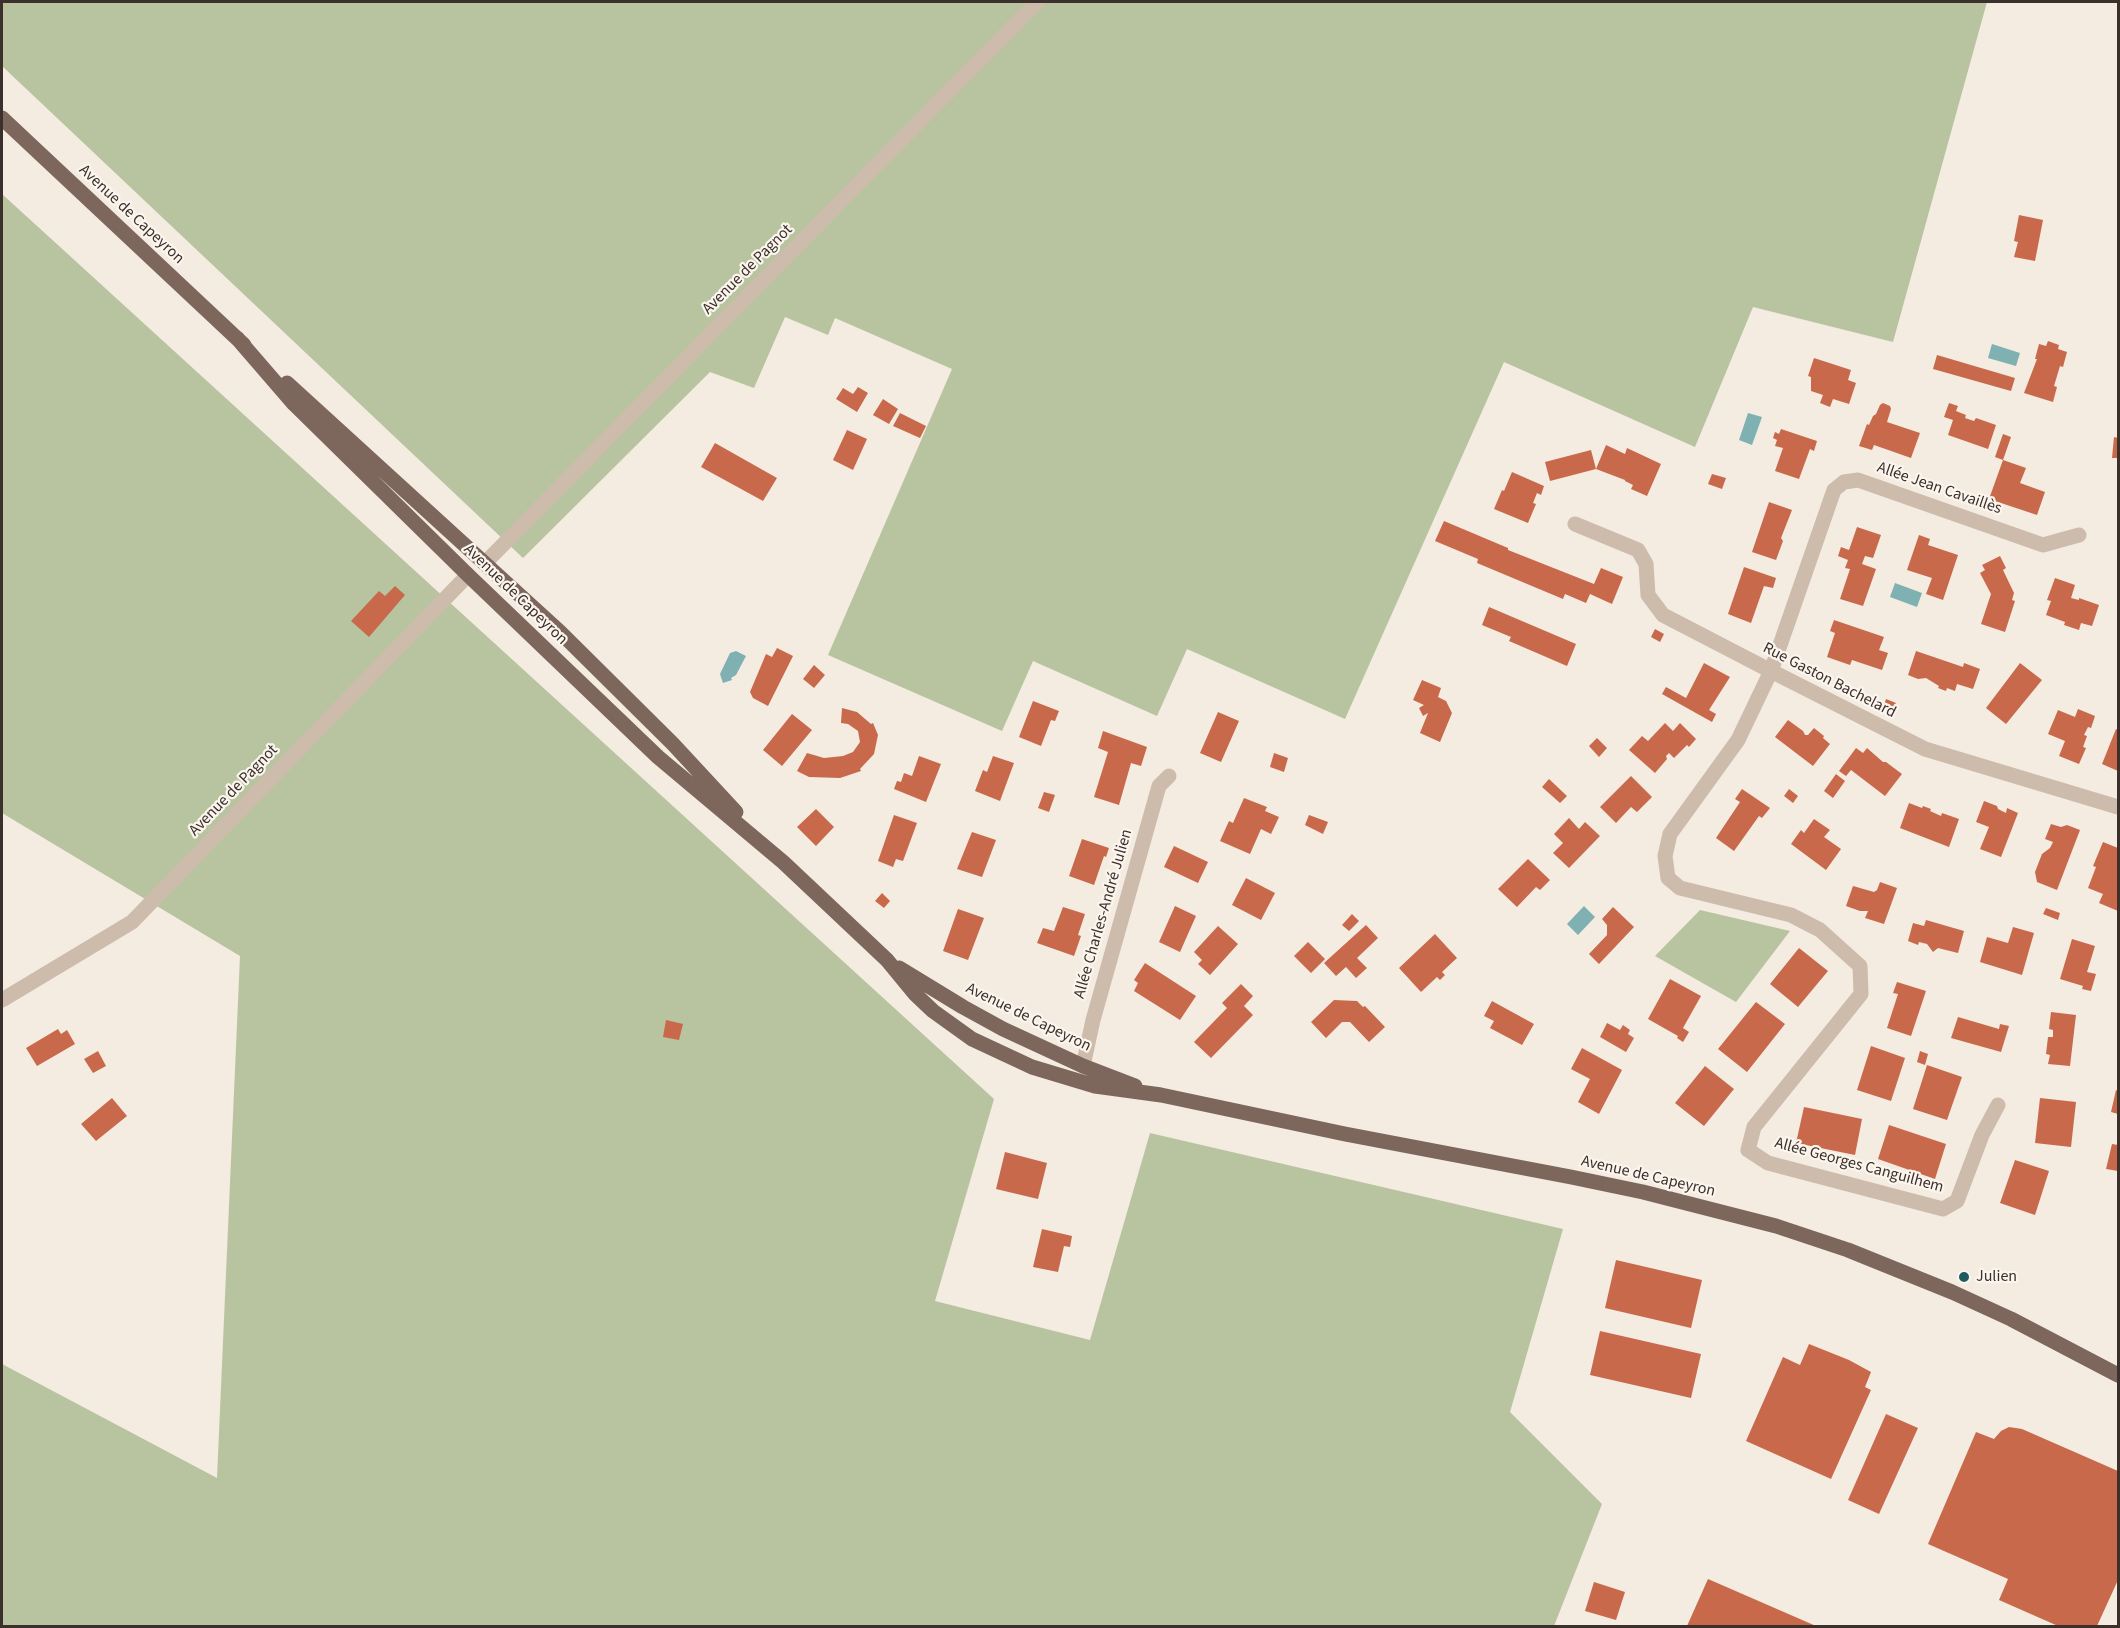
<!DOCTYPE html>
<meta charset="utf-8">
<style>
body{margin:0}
#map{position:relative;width:2120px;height:1628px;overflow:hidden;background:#f4ebe1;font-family:"Source Sans 3",sans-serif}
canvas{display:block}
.frame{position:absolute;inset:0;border:3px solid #3b302b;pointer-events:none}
</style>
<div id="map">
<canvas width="2120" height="1628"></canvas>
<div class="frame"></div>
</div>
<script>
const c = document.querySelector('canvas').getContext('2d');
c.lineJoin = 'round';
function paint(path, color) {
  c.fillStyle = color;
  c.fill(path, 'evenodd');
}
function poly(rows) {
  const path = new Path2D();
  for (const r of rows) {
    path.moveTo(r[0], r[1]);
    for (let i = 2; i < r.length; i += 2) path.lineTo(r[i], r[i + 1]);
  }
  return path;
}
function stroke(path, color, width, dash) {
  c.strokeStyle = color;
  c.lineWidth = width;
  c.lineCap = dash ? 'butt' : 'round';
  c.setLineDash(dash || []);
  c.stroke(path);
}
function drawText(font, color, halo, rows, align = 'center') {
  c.font = font + ' "Source Sans 3",sans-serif';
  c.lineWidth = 4.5;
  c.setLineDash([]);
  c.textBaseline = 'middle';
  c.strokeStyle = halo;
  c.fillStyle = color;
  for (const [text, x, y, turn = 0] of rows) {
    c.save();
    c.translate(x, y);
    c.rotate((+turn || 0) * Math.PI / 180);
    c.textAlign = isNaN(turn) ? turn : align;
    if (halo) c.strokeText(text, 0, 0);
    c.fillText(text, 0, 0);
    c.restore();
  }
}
const green = poly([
 [2,2,1987,2,1893,342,1753,307,1695,447,1504,362,1345,719,1187,649,1157,716,1033,661,1002,731,828,655,952,369,835,318,828,335,785,317,754,388,710,372,523,558,2,66],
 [2,194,994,1099,935,1301,1090,1340,1150,1133,1563,1229,1510,1412,1602,1504,1554,1626,2,1626,2,1364,217,1478,240,956,2,813],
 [1700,910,1790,931,1736,1002,1655,956]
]);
const water = poly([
 [1992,344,2020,353,2016,366,1988,358],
 [1748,413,1762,417,1752,445,1739,440],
 [1895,583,1922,593,1917,607,1890,597],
 [736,651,746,656,736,675,731,678,732,680,723,683,720,674,730,653],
 [1584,906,1595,917,1578,935,1567,924]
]);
const building = poly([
 [2019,215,2043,220,2035,261,2014,257,2018,242,2014,241],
 [2048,341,2059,345,2058,349,2067,352,2063,367,2060,366,2054,386,2057,387,2053,402,2024,393,2037,359,2035,359,2039,344,2046,346],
 [1937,355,2015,378,2011,391,1933,369],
 [1814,358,1851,370,1848,380,1856,383,1849,404,1833,399,1830,407,1820,403,1823,395,1811,391,1811,377,1808,376],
 [858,387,868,393,857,412,836,399,843,388,853,394],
 [883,399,898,409,889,424,873,415],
 [1883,403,1890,406,1891,409,1887,422,1920,433,1911,458,1874,445,1872,450,1859,446,1867,424,1869,425,1873,416,1876,414,1880,405],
 [1949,403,1958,406,1956,411,1966,415,1965,418,1974,421,1976,418,1996,425,1988,449,1948,435,1953,420,1944,417],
 [900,413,926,426,920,438,893,426],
 [1781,429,1817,441,1814,451,1810,449,1799,479,1775,471,1783,448,1775,446,1777,440,1773,438,1775,432,1779,434],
 [847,430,867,439,853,470,833,460],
 [2003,434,2011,437,2003,460,1995,457],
 [2114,437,2118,438,2118,458,2112,458],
 [715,443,777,478,763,501,701,467],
 [1606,445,1625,454,1627,448,1661,464,1647,496,1631,489,1633,485,1625,481,1625,480,1596,469,1550,481,1545,462,1591,450,1596,469],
 [2003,460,2026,468,2020,483,2045,492,2037,515,1989,499],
 [1512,472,1544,486,1541,495,1537,493,1533,503,1536,504,1528,523,1494,509,1502,490,1504,491],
 [1712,474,1726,478,1722,489,1708,484],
 [1769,502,1792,510,1781,538,1783,541,1776,560,1752,552],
 [1444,521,1508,548,1508,550,1594,584,1601,568,1623,577,1612,604,1590,594,1586,603,1565,594,1563,599,1477,563,1478,559,1435,541],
 [1857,527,1881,535,1873,558,1865,556,1862,564,1876,569,1863,606,1840,599,1850,569,1845,568,1848,560,1838,556,1841,547,1849,550],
 [1919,535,1930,539,1928,545,1958,555,1943,600,1926,594,1932,578,1907,570],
 [2000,556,2006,568,2003,570,2014,593,2012,600,2015,601,2005,632,1981,624,1991,594,1980,573,1985,570,1982,565],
 [1744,567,1776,578,1773,588,1764,586,1751,623,1728,614],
 [2055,578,2075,585,2071,598,2079,600,2079,598,2099,605,2092,626,2081,623,2079,630,2064,625,2065,622,2046,615,2051,601,2047,600],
 [395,586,405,595,369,637,351,621,379,591,385,596],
 [1489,607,1576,644,1567,666,1509,641,1511,637,1482,625],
 [1834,620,1884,637,1879,650,1888,653,1882,670,1852,660,1850,665,1827,657,1835,633,1830,631],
 [1655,629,1664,634,1660,642,1651,637],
 [777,648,793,656,768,706,753,698,750,692,766,654,772,657],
 [1916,651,1963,667,1964,663,1980,669,1973,689,1957,684,1955,691,1947,688,1946,691,1938,688,1939,686,1926,678,1918,679,1908,675],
 [1704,663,1730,677,1709,710,1716,714,1712,722,1662,694,1666,687,1686,698],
 [2020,663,2042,680,2006,724,1986,708],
 [814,665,825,675,814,688,803,679],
 [1422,680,1441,688,1438,697,1446,701,1452,713,1440,742,1420,733,1428,713,1423,716,1419,708,1424,705,1413,700],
 [1886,699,1896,703,1893,711,1883,708],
 [1033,701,1059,711,1055,721,1051,720,1041,746,1019,737],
 [842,708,857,712,871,724,873,723,878,735,874,754,860,769,861,771,840,778,809,777,797,771,807,753,824,758,843,756,853,752,860,742,858,731,848,724,841,723],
 [2078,709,2095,716,2091,728,2088,727,2084,735,2087,736,2083,747,2086,748,2079,764,2059,756,2065,741,2048,734,2058,710,2075,717],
 [1218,712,1239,721,1221,762,1200,753],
 [792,714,812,730,782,766,763,750],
 [1788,720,1803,731,1805,735,1808,735,1814,728,1824,736,1823,738,1830,744,1813,766,1775,737],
 [1665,723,1673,731,1680,723,1696,739,1689,747,1687,745,1674,758,1669,753,1666,756,1667,759,1655,773,1629,750,1642,736,1648,741],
 [2116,729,2118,730,2118,771,2102,764],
 [1103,731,1147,747,1141,766,1131,763,1119,805,1094,797,1108,752,1098,748],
 [1597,738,1607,748,1599,757,1589,746],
 [1856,748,1863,753,1867,748,1883,762,1886,762,1902,774,1885,796,1851,770,1846,776,1839,771],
 [1274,753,1288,758,1284,772,1270,767],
 [919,756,941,764,926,802,894,789,897,781,901,782,904,773,912,776],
 [993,756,1014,763,1000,801,975,791,983,770,987,772],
 [1836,774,1845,781,1833,798,1824,791],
 [1631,776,1652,797,1637,812,1631,807,1616,823,1600,807],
 [1549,779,1567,796,1560,803,1542,787],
 [1742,789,1770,808,1762,818,1759,816,1734,851,1716,838,1740,802,1735,799],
 [1789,789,1798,796,1793,803,1784,796],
 [1044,792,1055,795,1049,812,1038,808],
 [1244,798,1267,807,1265,811,1279,817,1271,834,1261,829,1250,854,1220,841,1229,821,1233,823],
 [1984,801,1997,806,1998,809,2006,813,2007,808,2018,813,2001,857,1980,849,1989,827,1976,822],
 [1909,803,1922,808,1923,806,1931,809,1930,811,1941,816,1942,813,1959,819,1949,847,1900,828],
 [816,809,834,827,816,846,797,827],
 [894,815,917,823,903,861,896,859,893,867,878,861],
 [1309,815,1328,822,1323,834,1305,825],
 [1569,818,1579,829,1585,822,1600,836,1569,868,1553,853,1563,843,1554,834],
 [1814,819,1830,830,1824,837,1841,849,1826,870,1791,844,1801,830,1804,833],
 [2051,824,2061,827,2067,825,2080,830,2057,890,2037,882,2035,872,2042,854,2050,848,2053,842,2045,839],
 [972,832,996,840,982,877,957,869],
 [1082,839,1109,848,1106,857,1104,856,1094,885,1069,876],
 [2103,842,2118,848,2118,911,2099,903,2103,894,2088,888,2096,867,2093,866],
 [1174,846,1208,862,1198,883,1164,867],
 [1528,859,1550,880,1540,890,1536,887,1517,907,1498,889],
 [1246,878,1275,893,1261,920,1232,905],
 [1880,882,1897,888,1884,924,1865,918,1868,911,1860,911,1846,906,1853,886,1874,892,1877,890],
 [882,893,890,901,884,908,875,901],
 [1175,906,1196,916,1180,952,1159,942],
 [1063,907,1085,914,1078,935,1081,936,1074,956,1037,943,1043,928,1054,931],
 [1613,907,1634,927,1599,964,1589,954,1607,935,1607,925,1602,919],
 [2046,908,2060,913,2058,920,2043,914],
 [958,909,984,918,968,960,943,951],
 [1352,914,1359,921,1349,931,1342,925],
 [1926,920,1964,931,1958,953,1938,948,1933,952,1927,944,1919,942,1918,945,1908,941,1913,923,1924,926],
 [1366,925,1378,938,1357,958,1367,968,1356,978,1346,967,1336,976,1324,963],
 [1218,926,1238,944,1210,975,1198,964,1202,960,1194,952],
 [2013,927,2034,933,2022,975,1980,962,1987,937,2008,943],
 [1435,934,1457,958,1442,972,1445,975,1440,980,1437,977,1421,992,1399,968],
 [2072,939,2095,946,2087,972,2096,974,2091,991,2082,989,2083,986,2060,979],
 [1308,942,1325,959,1311,973,1294,956],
 [1799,948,1828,971,1798,1007,1770,984],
 [1145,963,1196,996,1180,1020,1134,991,1138,983,1134,980],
 [1670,979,1701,996,1683,1028,1689,1032,1683,1042,1677,1038,1678,1036,1648,1019],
 [1897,982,1926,991,1911,1036,1887,1028,1898,994,1893,993],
 [1241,984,1253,996,1244,1006,1253,1015,1211,1058,1194,1042,1227,1008,1222,1003],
 [1334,1000,1357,1001,1363,1007,1365,1006,1385,1027,1369,1042,1350,1022,1342,1022,1326,1038,1311,1022],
 [1492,1001,1534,1024,1522,1045,1490,1028,1494,1021,1484,1016],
 [1756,1002,1785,1024,1747,1072,1718,1049],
 [2051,1012,2076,1015,2070,1066,2048,1064,2050,1055,2046,1054,2048,1037,2053,1037,2053,1030,2049,1029],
 [1958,1017,1999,1029,2000,1024,2009,1026,2001,1052,1951,1038],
 [666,1020,683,1024,679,1040,663,1037],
 [1607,1023,1620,1030,1623,1025,1630,1030,1628,1034,1634,1038,1626,1052,1600,1037],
 [58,1029,61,1034,67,1030,75,1044,37,1066,26,1048],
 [1871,1046,1905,1058,1891,1101,1857,1090],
 [1582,1048,1622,1070,1599,1114,1578,1102,1590,1079,1571,1069],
 [98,1051,106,1066,93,1073,84,1059],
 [1920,1051,1928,1054,1925,1065,1917,1062],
 [1927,1065,1962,1077,1947,1120,1913,1109],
 [1705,1066,1734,1089,1704,1126,1675,1103],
 [2116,1090,2118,1091,2118,1114,2111,1112],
 [112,1098,127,1116,96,1141,81,1124],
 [2040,1098,2076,1102,2071,1147,2035,1143],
 [1804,1107,1862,1119,1855,1155,1796,1143],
 [1889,1125,1946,1144,1935,1179,1878,1159],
 [2112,1144,2118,1145,2118,1171,2106,1169],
 [1005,1152,1047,1163,1038,1199,996,1189],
 [2015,1160,2049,1171,2035,1215,2000,1203],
 [1042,1229,1072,1236,1070,1247,1064,1246,1058,1272,1033,1267],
 [1616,1260,1702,1280,1691,1328,1605,1308],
 [1600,1331,1701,1354,1691,1398,1590,1375],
 [1809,1344,1849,1360,1871,1372,1865,1387,1871,1390,1831,1479,1746,1441,1783,1357,1800,1365],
 [1886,1414,1918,1428,1879,1514,1848,1500],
 [2009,1427,2022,1429,2118,1471,2118,1580,2097,1626,2058,1626,1999,1600,2008,1579,1928,1544,1976,1432,1994,1439,2001,1431],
 [1708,1579,1816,1626,1687,1626],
 [1594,1582,1625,1592,1616,1620,1585,1611]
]);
const minor = poly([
 [1575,524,1638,550,1646,564,1648,595,1663,615,1771,671,1925,749,2118,807],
 [485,563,1037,2],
 [2,1000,132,922,468,575],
 [1083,1066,1093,1020,1159,786,1169,776],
 [1998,1105,1982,1135,1957,1201,1943,1209,1768,1163,1748,1150,1754,1127,1861,994,1860,966,1820,930,1791,915,1680,888,1668,878,1665,856,1670,834,1738,740,1771,671,1834,490,1844,482,1858,480,2043,545,2079,535]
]);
const major = poly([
 [2,118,244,345],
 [237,338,294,404,468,575,658,757,783,862,887,960,915,994,933,1011,972,1039,1032,1067,1095,1086,1161,1095,1345,1134,1571,1177,1643,1192,1776,1226,1848,1250,1952,1292,2011,1319,2118,1375],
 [287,383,560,632,673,744,736,812],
 [899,968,963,1007,1003,1029,1083,1066,1135,1086]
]);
const markers = [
 [1964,1277,6,"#1f5a5e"]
];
const streetNames = [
 ["Avenue de Capeyron",131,215,43],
 ["Avenue de Pagnot",748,270,-45],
 ["Allée Jean Cavaillès",1939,489,19],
 ["Avenue de Capeyron",515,595,44],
 ["Rue Gaston Bachelard",1829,681,27],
 ["Avenue de Pagnot",234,791,-46],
 ["Allée Charles-André Julien",1104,914,-74],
 ["Avenue de Capeyron",1028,1018,26],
 ["Allée Georges Canguilhem",1859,1166,15],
 ["Avenue de Capeyron",1648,1177,13]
];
const poiNames = [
 ["Julien",1976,1277]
];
paint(green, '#b8c4a0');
paint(water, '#7fb0b2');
paint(building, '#c8694b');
stroke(minor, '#cdbbac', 15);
stroke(major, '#7d675c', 15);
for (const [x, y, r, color] of markers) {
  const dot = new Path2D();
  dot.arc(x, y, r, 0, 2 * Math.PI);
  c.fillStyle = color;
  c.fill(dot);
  stroke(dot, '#fbf5ee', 2);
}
drawText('16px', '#3b302b', '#fbf5ee', streetNames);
drawText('16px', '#3b302b', '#fbf5ee', poiNames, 'left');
</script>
